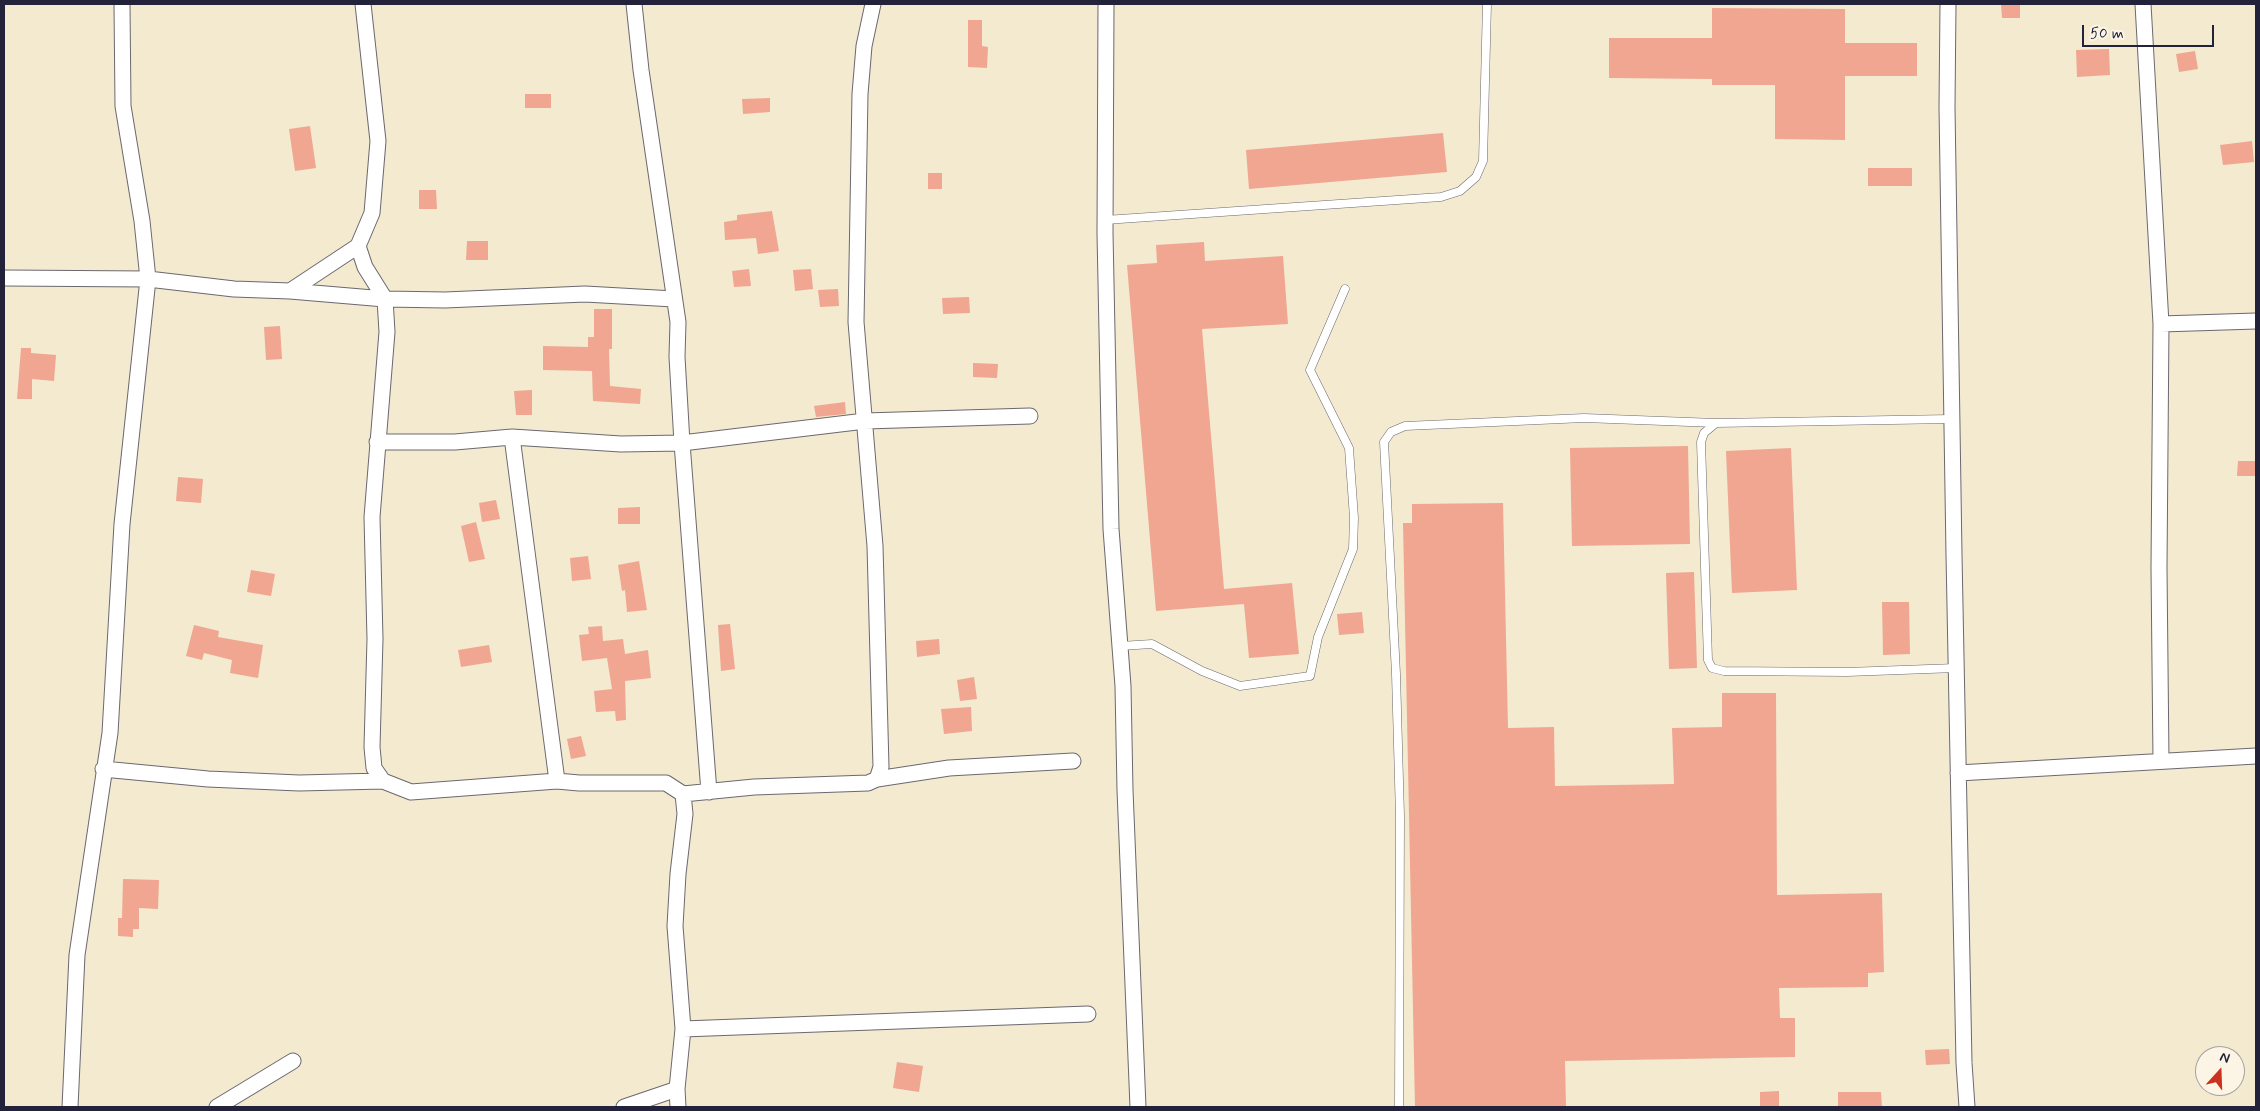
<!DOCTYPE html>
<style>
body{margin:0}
#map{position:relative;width:2260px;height:1111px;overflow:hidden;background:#f3ead0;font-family:Mynerve,sans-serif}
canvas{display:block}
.frame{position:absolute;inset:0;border:5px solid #22223b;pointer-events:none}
.north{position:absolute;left:2195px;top:1046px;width:50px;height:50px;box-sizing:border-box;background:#fcf5e5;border:1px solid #a5a1a1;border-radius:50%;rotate:20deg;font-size:14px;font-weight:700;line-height:20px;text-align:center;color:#22223b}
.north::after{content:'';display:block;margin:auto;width:18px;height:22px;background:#c8321e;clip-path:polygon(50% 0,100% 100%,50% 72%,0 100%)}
.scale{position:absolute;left:2082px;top:25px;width:132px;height:22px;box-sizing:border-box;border:2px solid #22223b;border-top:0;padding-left:6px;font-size:15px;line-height:18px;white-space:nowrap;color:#22223b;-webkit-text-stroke:4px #fcf5e5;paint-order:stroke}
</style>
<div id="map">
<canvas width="2260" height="1111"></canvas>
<div class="frame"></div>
<div class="north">N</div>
<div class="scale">50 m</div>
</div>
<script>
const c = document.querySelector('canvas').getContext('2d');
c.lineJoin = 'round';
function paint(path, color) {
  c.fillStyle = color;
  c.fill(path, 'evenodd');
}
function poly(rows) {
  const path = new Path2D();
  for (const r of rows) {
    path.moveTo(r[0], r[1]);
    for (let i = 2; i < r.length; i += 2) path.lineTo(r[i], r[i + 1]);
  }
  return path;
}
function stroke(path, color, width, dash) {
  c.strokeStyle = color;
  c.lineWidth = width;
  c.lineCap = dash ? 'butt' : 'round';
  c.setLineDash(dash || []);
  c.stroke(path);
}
const building = poly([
 [2001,4,2020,4,2020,18,2002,18],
 [1712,8,1845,9,1845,43,1917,43,1917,76,1845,76,1845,140,1775,139,1775,85,1712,85,1712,79,1609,78,1609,38,1712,38],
 [968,20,982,20,982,46,988,47,987,68,968,67],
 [2109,49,2110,75,2077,77,2076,50],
 [2195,51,2198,69,2179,72,2176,54],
 [525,94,551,94,551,108,525,108],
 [770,98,770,112,743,114,742,99],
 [310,126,316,168,295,171,289,129],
 [1443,133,1447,172,1249,189,1246,150],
 [2252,141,2254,162,2223,165,2220,145],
 [1868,168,1912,168,1912,186,1868,186],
 [928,173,942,173,942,189,928,189],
 [419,190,436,190,437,209,419,209],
 [772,211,779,251,758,254,756,238,725,240,724,222,737,220,737,215],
 [467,241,488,241,488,260,466,260],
 [1204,242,1205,261,1283,256,1288,324,1202,329,1224,589,1292,583,1299,654,1249,658,1244,604,1156,611,1127,265,1157,263,1156,245],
 [749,269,751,286,734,287,732,271],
 [811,269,813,289,795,291,793,270],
 [838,289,839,306,820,307,818,290],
 [969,297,970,313,943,314,942,298],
 [594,309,612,309,612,349,609,349,610,386,641,389,640,404,593,401,592,371,543,370,543,346,588,347,588,337,594,337],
 [280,326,282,359,266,360,264,327],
 [21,348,31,348,31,353,56,355,54,381,32,379,32,399,17,399],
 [973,363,998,364,997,378,973,377],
 [532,390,532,415,516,415,514,391],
 [845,402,846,414,816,417,814,406],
 [1688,446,1690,544,1572,546,1570,448],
 [1791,448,1797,590,1732,593,1726,451],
 [2238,461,2256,461,2256,476,2237,476],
 [178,477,203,479,201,503,176,501],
 [496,500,500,519,482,522,479,503],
 [1503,503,1508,728,1554,727,1555,786,1674,784,1672,728,1722,727,1722,693,1776,693,1777,895,1882,893,1884,972,1868,973,1868,987,1779,988,1780,1018,1795,1018,1795,1057,1565,1061,1566,1107,1415,1107,1403,523,1412,523,1412,504],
 [640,507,640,524,618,524,618,508],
 [476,522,485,559,469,562,461,526],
 [588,556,591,579,572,581,570,558],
 [639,561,647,610,627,612,625,590,622,591,618,565],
 [251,570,275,574,271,596,247,592],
 [1694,572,1697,668,1669,669,1666,573],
 [1882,602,1909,602,1910,654,1883,655],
 [1362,612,1364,633,1339,635,1337,614],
 [730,624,735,669,721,671,718,625],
 [194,625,219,631,218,637,263,645,258,678,230,673,232,660,204,653,202,660,186,656],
 [602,626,603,641,623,639,625,654,648,650,651,678,625,681,626,720,616,721,615,711,596,712,594,691,612,689,607,658,582,661,579,635,589,634,588,627],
 [939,639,940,654,917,657,916,641],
 [489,645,492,662,461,667,458,650],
 [974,677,977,699,960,701,957,680],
 [971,707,972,731,944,734,941,709],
 [581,736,586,756,571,759,567,739],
 [123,879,159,880,158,909,139,908,139,929,133,929,133,937,118,936,118,918,122,918],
 [1949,1049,1950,1064,1926,1065,1925,1050],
 [897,1062,923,1066,919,1092,893,1088],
 [1779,1091,1779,1107,1760,1107,1760,1092],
 [1838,1092,1881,1092,1882,1107,1838,1107]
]);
const service = poly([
 [1105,220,1441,197,1460,191,1476,177,1483,161,1487,4],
 [1951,419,1716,423,1704,433,1701,442,1708,660,1712,668,1724,671,1847,672,1956,668],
 [1120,646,1152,644,1202,671,1240,686,1310,676,1318,637,1353,549,1354,518,1349,448,1310,370,1345,289],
 [1399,1107,1400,816,1396,674,1384,442,1391,432,1405,426,1584,418,1716,423]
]);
const minor = poly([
 [363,4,378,141,372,213,358,246,365,267,385,299,387,332,372,517,375,639,372,747,374,768,383,781,411,792,557,781,579,783,666,783,683,794,685,814,678,874,675,926,683,1029,677,1089,678,1107],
 [634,4,641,70,678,322,677,357,682,443,709,792],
 [873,4,864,46,860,94,856,322,875,546,881,767,877,779],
 [1106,4,1105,233,1111,529,1123,686,1125,790,1138,1107],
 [1948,4,1947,107,1954,555,1964,1063,1967,1107],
 [2143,4,2161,324,2159,568,2161,761],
 [4,278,148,279,234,289,290,291,358,246],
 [290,291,385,299,445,300,585,294,674,299],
 [2161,324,2256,321],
 [512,437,557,781],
 [377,442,455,442,512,437,621,444,682,443,865,421,1030,416],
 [103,769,208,779,299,783,383,781],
 [1958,773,2256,756],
 [683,794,754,787,868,783,877,779,949,768,1073,761],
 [683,1029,1088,1014],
 [70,1107,77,955,110,733,122,524,148,279,142,221,123,106,122,4],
 [217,1107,293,1061],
 [624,1107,677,1089]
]);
paint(building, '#f0a690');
stroke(service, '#6b686f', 9);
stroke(minor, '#6b686f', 17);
stroke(service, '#fff', 8);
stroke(minor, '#fff', 15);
</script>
